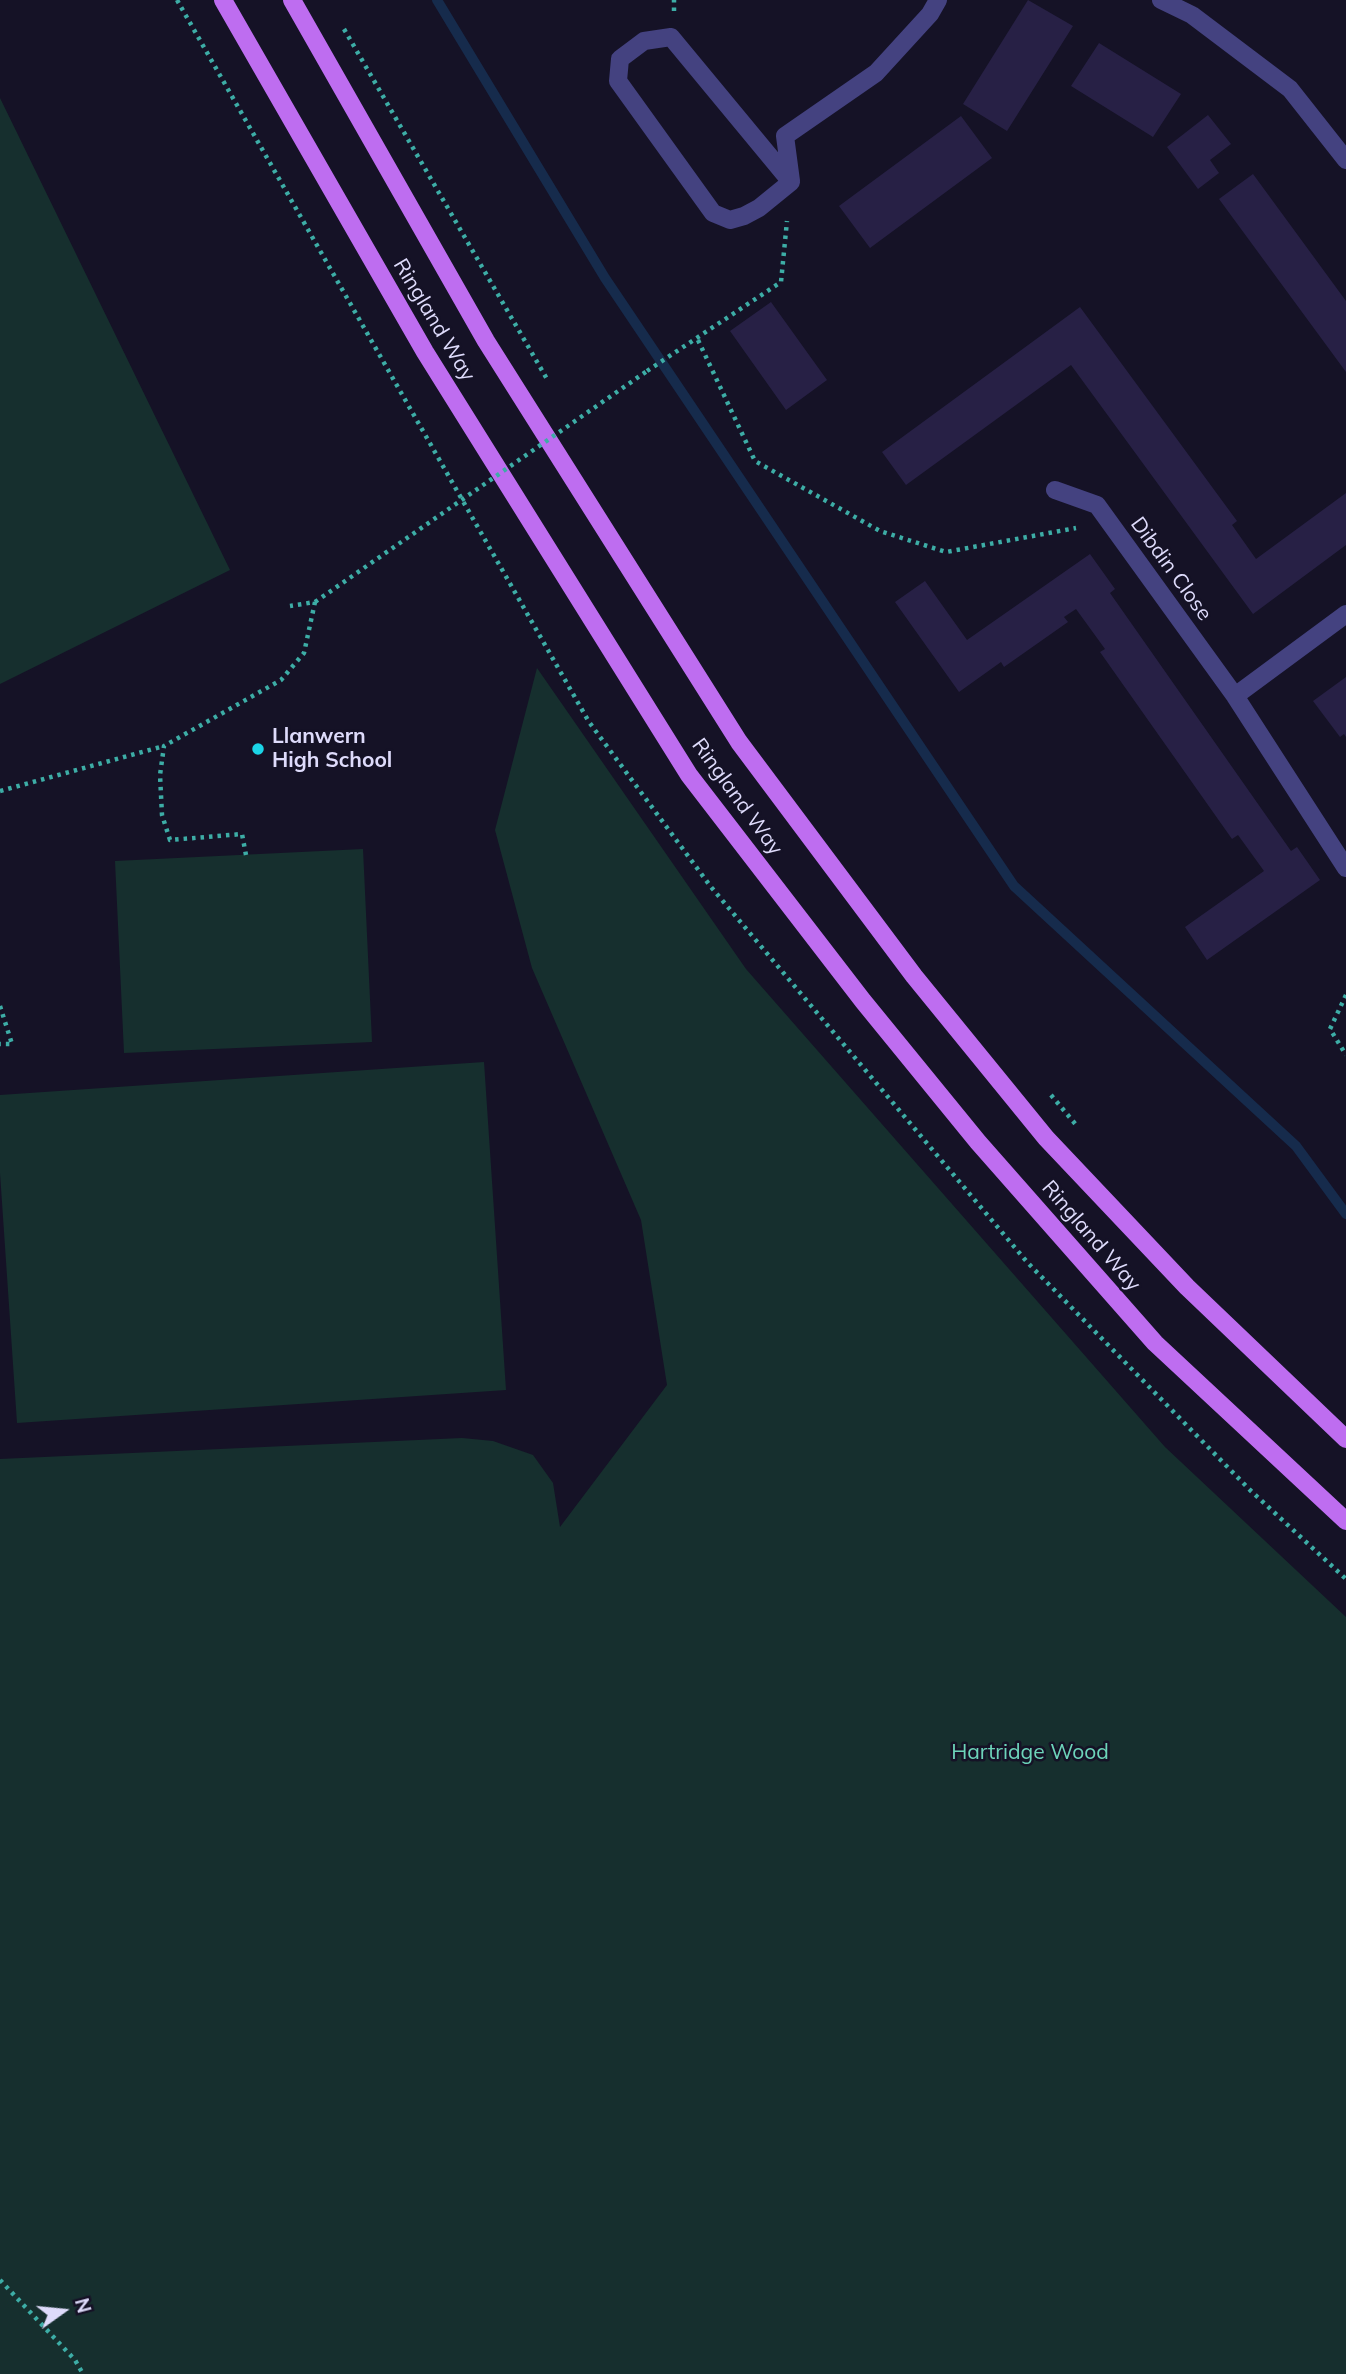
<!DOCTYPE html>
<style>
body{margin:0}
#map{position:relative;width:1346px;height:2374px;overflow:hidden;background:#151226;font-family:Mulish,sans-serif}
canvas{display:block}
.north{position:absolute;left:28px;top:2276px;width:70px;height:70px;-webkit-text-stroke:5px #151226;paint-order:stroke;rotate:75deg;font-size:19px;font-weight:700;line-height:28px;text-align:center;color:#dedbfb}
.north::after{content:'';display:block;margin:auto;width:24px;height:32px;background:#dedbfb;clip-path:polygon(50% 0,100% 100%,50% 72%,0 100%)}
</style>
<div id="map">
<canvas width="1346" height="2374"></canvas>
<div class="north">N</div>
</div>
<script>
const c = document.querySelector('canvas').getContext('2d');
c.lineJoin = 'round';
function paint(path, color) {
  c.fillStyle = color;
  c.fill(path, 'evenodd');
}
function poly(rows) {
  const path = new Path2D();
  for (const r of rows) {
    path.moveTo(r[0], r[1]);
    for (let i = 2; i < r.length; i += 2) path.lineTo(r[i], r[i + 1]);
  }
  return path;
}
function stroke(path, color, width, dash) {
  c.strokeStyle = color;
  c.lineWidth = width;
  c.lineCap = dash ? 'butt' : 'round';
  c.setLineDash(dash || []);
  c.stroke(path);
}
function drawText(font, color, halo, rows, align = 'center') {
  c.font = font + ' Mulish,sans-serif';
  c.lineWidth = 5;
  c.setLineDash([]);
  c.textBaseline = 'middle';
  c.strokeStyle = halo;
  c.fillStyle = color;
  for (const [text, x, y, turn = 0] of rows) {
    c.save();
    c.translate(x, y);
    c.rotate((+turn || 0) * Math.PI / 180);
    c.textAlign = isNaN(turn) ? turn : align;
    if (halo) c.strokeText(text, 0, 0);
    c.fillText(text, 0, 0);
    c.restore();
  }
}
const green = poly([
 [0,98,230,570,0,684],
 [537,668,746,969,1165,1447,1346,1617,1346,2374,0,2374,0,1459,462,1438,493,1441,533,1455,553,1483,560,1527,667,1385,641,1220,532,968,495,830],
 [363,849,372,1042,124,1053,115,861],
 [484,1062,506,1390,17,1423,0,1173,0,1095]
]);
const stream = poly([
 [437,0,605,278,1014,886,1296,1146,1346,1214]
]);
const building = poly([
 [1028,0,1073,26,1007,131,963,104],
 [1099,43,1181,94,1153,137,1071,86],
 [1208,115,1231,144,1210,160,1219,173,1198,189,1167,147],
 [961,116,992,158,870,248,839,206],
 [1253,174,1346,301,1346,372,1219,199],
 [771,302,827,380,786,410,730,331],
 [1080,307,1237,521,1232,525,1256,559,1346,493,1346,545,1253,614,1071,365,906,485,882,452],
 [1090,554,1115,589,1110,593,1291,851,1297,847,1320,880,1207,960,1185,927,1264,871,1238,835,1232,839,1100,652,1105,649,1076,609,1064,617,1068,622,1004,667,1001,662,959,692,895,602,925,581,967,640],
 [1346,677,1346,737,1344,734,1340,737,1313,701]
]);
const path = poly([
 [177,0,589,722,711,887,1027,1262,1250,1490,1346,1579],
 [674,11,674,0],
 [344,29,547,379],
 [698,340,755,461,880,531,946,552,1076,528],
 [647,371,781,282,787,221],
 [0,791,164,746],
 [246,855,242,834,170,840,162,815,160,775,164,746,281,680,304,653,315,602,290,606],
 [1346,995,1330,1029,1346,1055],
 [0,1006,12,1044,0,1044],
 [1051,1095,1077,1126],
 [0,2280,75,2360,83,2374]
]);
const minor = poly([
 [1161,0,1192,15,1290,89,1346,160],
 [671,37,791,182,759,208,744,216,730,220,713,213,618,81,620,59,644,41,671,37],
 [791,181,785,136,876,73,930,14,938,0],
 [1055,490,1097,505,1235,696,1346,868],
 [1235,696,1346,614]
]);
const major = poly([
 [223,0,425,352,689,775,863,1001,978,1142,1155,1343,1346,1521],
 [292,0,486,341,739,742,914,976,1046,1138,1187,1287,1346,1439]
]);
const pathBridge = poly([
 [315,602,647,371]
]);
const markers = [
 [258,749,7,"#1bd4e7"]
];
const streetNames = [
 ["Ringland Way",434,320,59],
 ["Dibdin Close",1171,569,54],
 ["Ringland Way",737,797,54],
 ["Ringland Way",1091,1236,49]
];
const poiNames = [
 ["Llanwern",272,737],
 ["High School",272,761]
];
const parkNames = [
 ["Hartridge Wood",1030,1753]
];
paint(green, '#162f2e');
stroke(stream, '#162b4c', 10);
paint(building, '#272045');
stroke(path, '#3dada6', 4.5, [3.5, 5]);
stroke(minor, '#444280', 18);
stroke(major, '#be6df0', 18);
stroke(pathBridge, '#3dada6', 4.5, [3.5, 5]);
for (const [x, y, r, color] of markers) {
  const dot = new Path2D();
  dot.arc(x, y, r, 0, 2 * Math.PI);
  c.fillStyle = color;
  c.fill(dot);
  stroke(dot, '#151226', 2.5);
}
drawText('21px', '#dedbfb', '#151226', streetNames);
drawText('bold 21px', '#dedbfb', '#151226', poiNames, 'left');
drawText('21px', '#6dd4ba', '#151226', parkNames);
</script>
